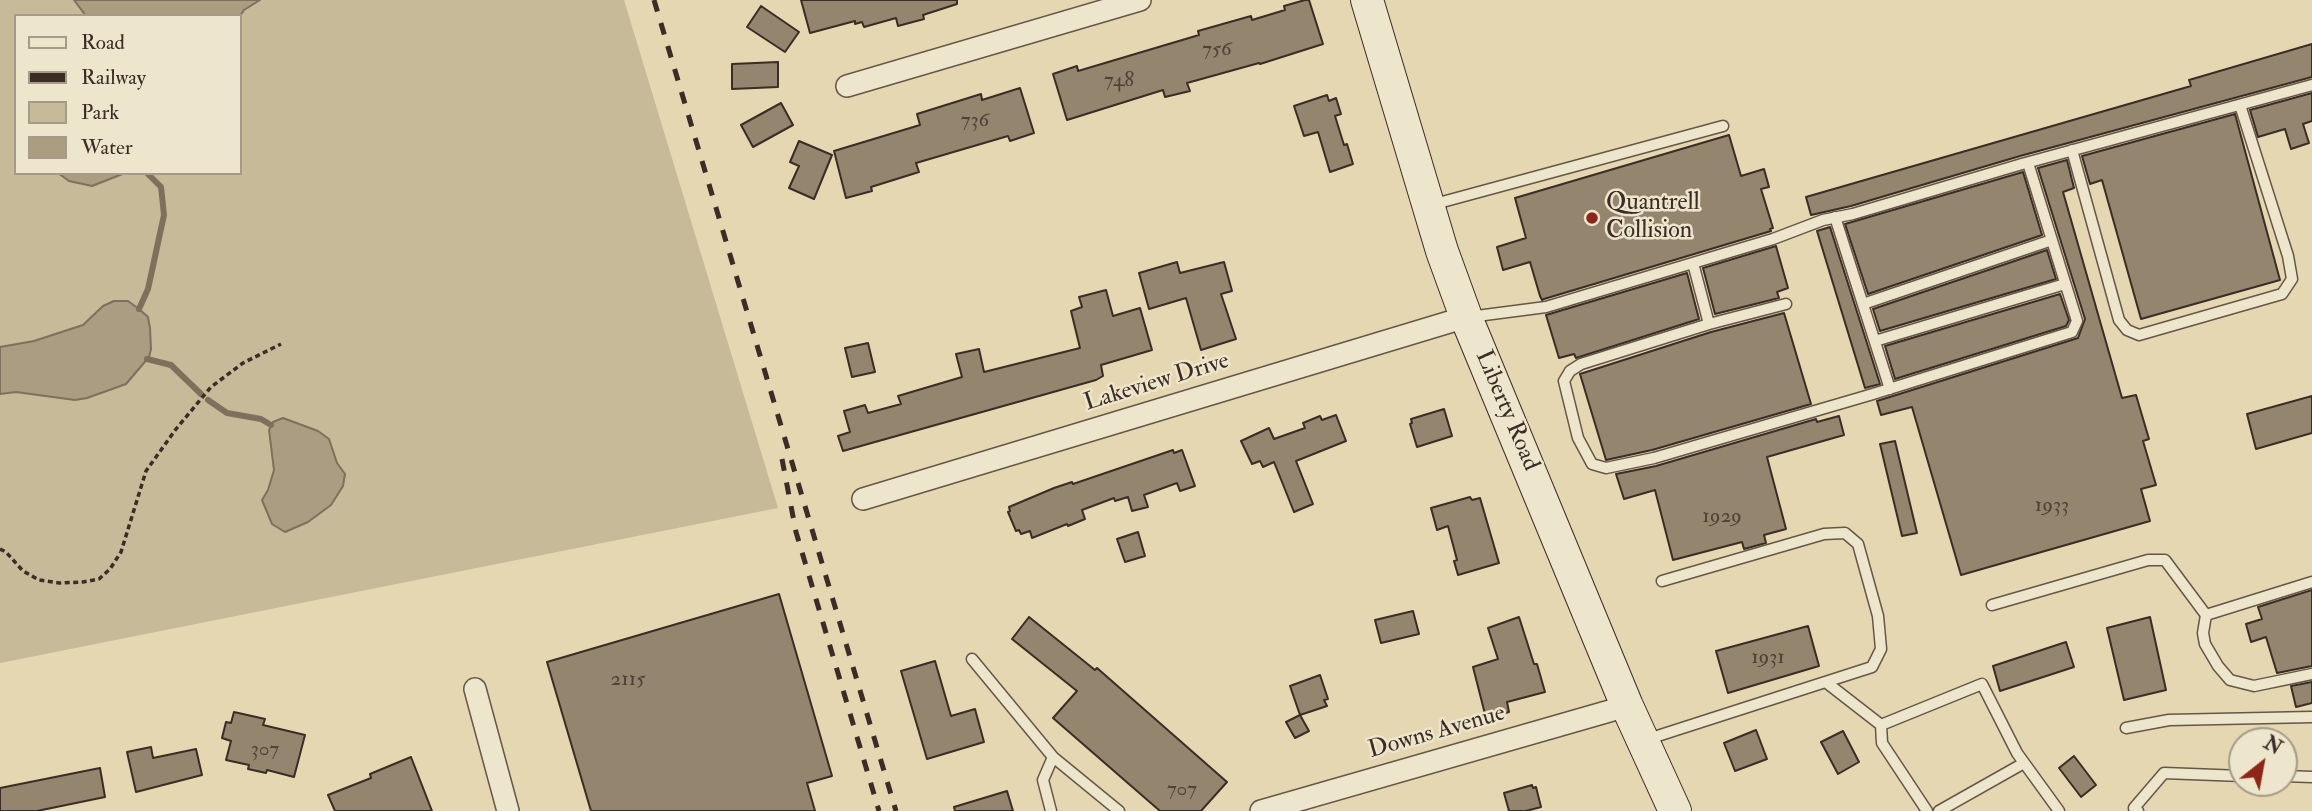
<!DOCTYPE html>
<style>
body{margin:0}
#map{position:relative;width:2312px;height:811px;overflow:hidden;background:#e4d7b1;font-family:"IM FELL Double Pica",serif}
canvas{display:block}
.legend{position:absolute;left:14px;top:14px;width:228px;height:161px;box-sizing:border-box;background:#ede5cc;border:2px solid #a69b89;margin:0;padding:9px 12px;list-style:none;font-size:21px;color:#3b2c25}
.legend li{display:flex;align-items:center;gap:14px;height:35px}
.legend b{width:35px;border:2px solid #a69b89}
.north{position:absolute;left:2228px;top:727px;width:70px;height:70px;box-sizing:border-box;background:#ede5cc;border:2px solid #a69b89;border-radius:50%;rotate:31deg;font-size:19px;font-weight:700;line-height:28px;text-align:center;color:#3b2c25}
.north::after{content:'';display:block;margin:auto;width:24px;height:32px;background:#8f2418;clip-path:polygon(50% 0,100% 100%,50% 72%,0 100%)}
</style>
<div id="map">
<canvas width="2312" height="811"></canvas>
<ul class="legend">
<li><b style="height:9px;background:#ede5cc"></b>Road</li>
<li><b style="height:9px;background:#3b2c25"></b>Railway</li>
<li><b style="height:19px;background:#c7ba99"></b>Park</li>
<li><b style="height:19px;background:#ab9d81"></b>Water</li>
</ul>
<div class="north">N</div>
</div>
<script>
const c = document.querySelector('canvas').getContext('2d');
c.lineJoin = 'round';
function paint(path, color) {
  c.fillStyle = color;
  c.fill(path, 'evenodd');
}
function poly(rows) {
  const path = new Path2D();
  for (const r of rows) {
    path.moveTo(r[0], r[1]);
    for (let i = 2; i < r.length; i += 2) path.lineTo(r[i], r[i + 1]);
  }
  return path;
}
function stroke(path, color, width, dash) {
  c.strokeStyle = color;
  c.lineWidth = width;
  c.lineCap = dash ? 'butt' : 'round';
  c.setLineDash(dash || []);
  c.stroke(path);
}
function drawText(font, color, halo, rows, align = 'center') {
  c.font = font + ' "IM FELL Double Pica",serif';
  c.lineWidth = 5;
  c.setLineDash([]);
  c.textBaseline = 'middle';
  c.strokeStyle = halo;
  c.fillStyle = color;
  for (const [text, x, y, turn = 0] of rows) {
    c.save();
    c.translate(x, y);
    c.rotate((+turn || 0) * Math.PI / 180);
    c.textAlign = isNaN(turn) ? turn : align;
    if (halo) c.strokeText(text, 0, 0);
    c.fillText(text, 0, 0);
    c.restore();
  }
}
const green = poly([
 [0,0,624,0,778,508,0,663],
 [16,16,240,16,240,173,16,173]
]);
const water = poly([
 [74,0,260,0,244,10,240,16,86,16,74,0],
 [58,173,125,173,92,186,69,181,58,173],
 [114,301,128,301,139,309,148,317,150,328,151,349,149,357,126,384,87,398,75,400,16,392,0,394,0,347,34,341,83,325,103,306,114,301],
 [283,418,318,431,329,439,337,463,345,474,343,486,331,505,308,522,285,532,272,524,262,500,268,490,274,470,269,430,273,422,283,418]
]);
const stream = poly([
 [139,309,148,289,164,215,161,187,147,173],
 [147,359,171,365,201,394],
 [208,400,227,413,261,419,271,425]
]);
const building = poly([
 [801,0,957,0,957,4,923,15,924,19,898,26,896,18,864,27,862,22,855,24,855,21,810,33,801,0],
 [1305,0,1309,0,1323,44,1260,64,1259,63,1187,83,1190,91,1165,97,1163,90,1067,120,1053,74,1077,66,1078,71,1199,35,1198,31,1251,16,1252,20,1285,10,1284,6,1305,0],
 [761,6,799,32,785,52,747,27,761,6],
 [2312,44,2312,77,2020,156,1851,206,1811,215,1806,197,2191,86,2189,80,2312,44],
 [778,62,778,87,732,89,732,64,778,62],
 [1020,88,1034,133,1010,141,1008,136,916,163,919,172,871,187,872,191,846,198,834,151,920,125,917,114,981,94,982,100,1020,88],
 [2312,93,2312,121,2303,124,2309,143,2291,149,2285,129,2258,137,2250,110,2312,93],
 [1327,95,1329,101,1336,98,1341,114,1335,116,1344,145,1347,144,1353,164,1330,172,1318,132,1304,136,1294,106,1327,95],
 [781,103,793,125,753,147,741,125,781,103],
 [2235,114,2280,280,2141,319,2102,180,2090,184,2082,156,2235,114],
 [1729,135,1741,176,1764,169,1769,187,1761,189,1773,228,1770,229,1771,231,1544,299,1542,300,1540,296,1530,262,1503,270,1497,247,1526,238,1515,198,1729,135],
 [799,141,832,155,814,199,789,188,799,166,790,162,799,141],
 [2067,160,2074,188,2063,192,2122,398,2136,395,2149,439,2143,441,2156,485,2141,489,2150,521,1961,575,1912,407,1881,415,1877,401,2078,338,2085,319,2038,168,2067,160],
 [2023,172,2042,235,1868,294,1845,224,2023,172],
 [1830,227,1880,384,1865,388,1817,231,1830,227],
 [1776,246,1788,288,1777,292,1779,298,1715,314,1703,268,1776,246],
 [2047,250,2056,279,1880,331,1873,309,2047,250],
 [1177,262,1180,273,1224,262,1232,291,1221,294,1236,339,1201,350,1186,298,1149,309,1139,273,1177,262],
 [1687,273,1699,319,1576,358,1574,354,1559,358,1546,315,1687,273],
 [1106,290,1113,316,1140,308,1152,350,1101,365,1103,376,1096,380,843,451,838,436,850,432,844,411,865,405,868,413,901,404,898,396,962,377,956,354,979,349,984,372,1080,348,1071,311,1082,307,1079,297,1106,290],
 [2060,294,2069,320,2066,326,1895,379,1885,346,2060,294],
 [1784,313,1811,404,1652,450,1606,460,1580,374,1711,332,1784,313],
 [868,343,875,372,852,377,845,348,868,343],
 [2312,396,2312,433,2256,449,2247,414,2312,396],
 [1444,409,1452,436,1417,447,1410,424,1412,423,1411,419,1444,409],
 [1336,415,1346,441,1296,461,1313,504,1294,512,1274,462,1263,467,1260,461,1252,464,1241,441,1269,428,1274,439,1305,428,1303,423,1320,416,1322,420,1336,415],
 [1839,416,1844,435,1767,457,1786,529,1764,535,1766,543,1744,549,1742,542,1673,560,1655,490,1624,499,1616,474,1656,466,1816,419,1817,422,1839,416],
 [1895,441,1917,533,1902,536,1880,444,1895,441],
 [1173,450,1174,453,1182,450,1195,486,1180,491,1177,483,1144,495,1148,507,1132,511,1128,497,1115,501,1114,498,1082,510,1085,519,1068,526,1067,524,1032,538,1030,531,1021,534,1019,530,1016,531,1008,512,1010,511,1009,507,1054,488,1072,482,1073,484,1173,450],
 [1470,497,1472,500,1480,498,1499,563,1458,575,1454,561,1457,560,1448,526,1437,530,1431,508,1470,497],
 [1138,532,1145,556,1125,562,1117,539,1138,532],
 [2312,590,2312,666,2277,673,2266,637,2251,642,2246,624,2262,619,2258,607,2312,590],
 [779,594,832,776,807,783,815,811,591,811,547,662,779,594],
 [1413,611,1419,634,1381,643,1375,620,1413,611],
 [1029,617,1095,670,1097,668,1227,782,1201,811,1160,811,1053,718,1077,691,1012,639,1029,617],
 [1519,617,1534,664,1537,664,1545,692,1507,702,1509,712,1486,718,1473,667,1498,659,1488,628,1519,617],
 [2150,617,2166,690,2124,700,2107,628,2150,617],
 [1808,626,1819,666,1728,693,1716,651,1808,626],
 [2066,642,2074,667,2000,691,1993,666,2066,642],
 [935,661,951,716,975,709,984,742,927,759,901,671,935,661],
 [1320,675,1328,699,1324,700,1327,706,1300,715,1290,686,1320,675],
 [2312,682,2312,703,2296,707,2291,686,2312,682],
 [234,712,265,719,263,725,305,735,294,777,267,770,266,773,248,769,249,765,226,760,231,741,222,738,226,722,231,723,234,712],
 [1300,715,1309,731,1295,738,1286,722,1300,715],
 [1756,730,1767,759,1735,771,1724,743,1756,730],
 [1843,731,1859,762,1838,774,1821,742,1843,731],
 [151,747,153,758,196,749,202,775,136,792,127,752,151,747],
 [2074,756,2096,785,2081,797,2059,768,2074,756],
 [411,757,432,811,335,811,328,795,371,778,370,774,411,757],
 [100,768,105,797,37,811,0,811,0,788,100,768],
 [1532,785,1533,788,1536,787,1541,807,1526,811,1509,811,1504,793,1532,785],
 [1007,791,1013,811,955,811,954,807,1007,791]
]);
const path = poly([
 [0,549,6,552,23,571,39,580,59,583,83,582,99,579,110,569,121,552,146,471,176,429,211,387,243,363,281,344]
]);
const service = poly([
 [2072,150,2119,320,2127,330,2139,335,2282,294,2292,279,2288,256,2240,105],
 [1431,205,1723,126],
 [1835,217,1890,389],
 [1693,263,1709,324,1786,304],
 [1863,304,2052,240],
 [1469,317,1546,307,1773,239,1823,220,1853,214,2022,164,2312,85],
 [1709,324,1581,364,1570,371,1564,381,1578,438,1592,464,1606,468,1654,458,1873,394,2072,332,2077,321,2028,163],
 [1875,341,2065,284],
 [2312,582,2206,615,2203,633,2205,644,2218,666,2230,680,2254,686,2312,674],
 [1992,605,2148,560,2165,560,2206,615],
 [972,659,1053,757],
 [1827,683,1881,725],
 [2126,728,2169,720,2312,717],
 [1645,740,1872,667,1881,649,1878,616,1858,544,1845,533,1824,534,1662,581],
 [2284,776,2312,777],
 [1051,811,1043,780,1053,757,1119,811],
 [1927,811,1882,743,1881,725,1982,684,2017,753,2059,811],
 [1939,811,2024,763],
 [2138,811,2134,808,2164,773,2242,776]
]);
const minor = poly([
 [847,86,1140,0],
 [863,499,1466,317],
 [475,689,508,811],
 [1261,811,1627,706]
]);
const secondary = poly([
 [1367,0,1442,251,1466,317,1627,706,1675,811]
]);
const rail = poly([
 [654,0,896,811],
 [782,459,796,532,879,811]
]);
const markers = [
 [1592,218,7,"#8f2418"]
];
const numberNames = [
 ["756",1217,50],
 ["748",1119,81],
 ["736",975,121],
 ["1933",2052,506],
 ["1929",1722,517],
 ["1931",1768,658],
 ["2115",628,680],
 ["307",265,750],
 ["707",1182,790]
];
const poiNames = [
 ["Quantrell",1606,204],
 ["Collision",1606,232]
];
const streetNames = [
 ["Lakeview Drive",1157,383,-17],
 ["Liberty Road",1506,411,67],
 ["Downs Avenue",1437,733,-16]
];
paint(green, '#c7ba99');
paint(water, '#ab9d81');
stroke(water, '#7e705c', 2);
stroke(stream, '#7e705c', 6);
paint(building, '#93856e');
stroke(building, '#3b2c25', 2);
stroke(service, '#655748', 13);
stroke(minor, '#655748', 24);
stroke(secondary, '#3b2c25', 34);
stroke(path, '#3b2c25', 3.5, [5, 3.5]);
stroke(service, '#ede5cc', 10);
stroke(minor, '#ede5cc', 21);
stroke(secondary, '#ede5cc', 32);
stroke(rail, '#3b2c25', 5, [12, 12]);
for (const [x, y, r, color] of markers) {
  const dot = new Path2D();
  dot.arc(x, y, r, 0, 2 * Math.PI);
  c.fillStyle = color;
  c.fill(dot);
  stroke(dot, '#ede5cc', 2.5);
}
drawText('21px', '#514237', null, numberNames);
drawText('24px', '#3b2c25', '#ede5cc', poiNames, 'left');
drawText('24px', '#3b2c25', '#ede5cc', streetNames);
</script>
